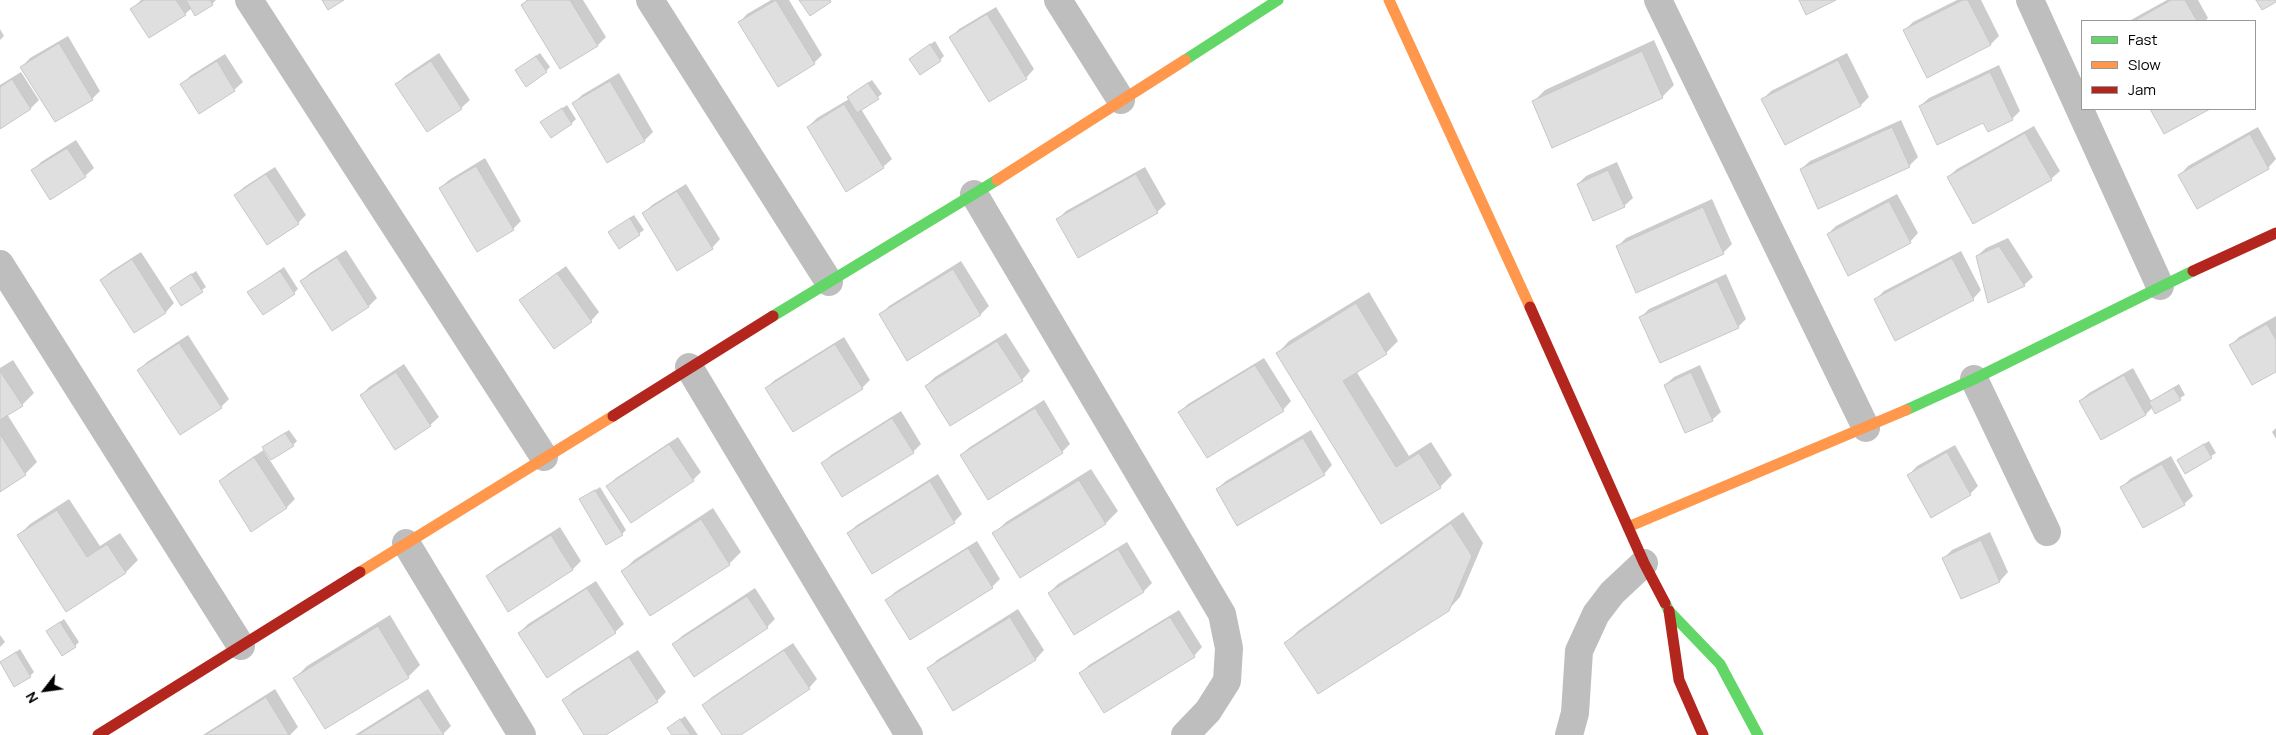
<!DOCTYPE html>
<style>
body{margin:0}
#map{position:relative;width:2276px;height:735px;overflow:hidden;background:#fff;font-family:Manrope,sans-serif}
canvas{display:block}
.legend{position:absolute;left:2081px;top:20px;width:175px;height:90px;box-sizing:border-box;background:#fff;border:1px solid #999;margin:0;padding:6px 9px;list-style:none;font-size:15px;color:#000}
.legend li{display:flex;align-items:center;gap:10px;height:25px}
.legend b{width:25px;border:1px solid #999}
.north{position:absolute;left:20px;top:665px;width:50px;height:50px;-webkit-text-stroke:4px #fff;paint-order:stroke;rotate:240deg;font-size:14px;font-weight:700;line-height:20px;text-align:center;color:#000}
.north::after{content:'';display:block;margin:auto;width:18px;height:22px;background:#000;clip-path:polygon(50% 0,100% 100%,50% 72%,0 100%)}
</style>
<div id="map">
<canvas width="2276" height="735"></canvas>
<ul class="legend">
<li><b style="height:6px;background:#63d668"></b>Fast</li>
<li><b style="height:6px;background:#ff974d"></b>Slow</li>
<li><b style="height:6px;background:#b3261e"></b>Jam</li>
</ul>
<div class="north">N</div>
</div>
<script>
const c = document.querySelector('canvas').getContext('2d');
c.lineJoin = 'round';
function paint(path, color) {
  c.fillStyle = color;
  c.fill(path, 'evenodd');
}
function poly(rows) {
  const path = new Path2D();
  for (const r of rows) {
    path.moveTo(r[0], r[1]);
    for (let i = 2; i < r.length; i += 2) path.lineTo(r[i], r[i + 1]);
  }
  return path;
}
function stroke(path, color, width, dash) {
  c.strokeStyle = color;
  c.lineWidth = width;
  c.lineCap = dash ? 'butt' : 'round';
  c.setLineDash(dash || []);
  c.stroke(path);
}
const shadow = poly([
 [141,0,216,0,212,4,192,8,185,14,132,9],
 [527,0,583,0,606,37,598,45,561,68,522,5],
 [771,0,789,0,822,55,814,63,739,23,747,14],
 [1957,0,1981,0,1999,36,1991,44,1928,76,1904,31,1913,22],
 [2167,0,2198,0,2208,18,2205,21,2129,21],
 [996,7,1034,69,1026,78,951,37,959,29],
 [0,29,4,36,0,40],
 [68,36,100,91,92,99,22,67,30,58],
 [1654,40,1674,85,1662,97,1533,102,1545,90],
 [935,41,944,56,940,60,910,59],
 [439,53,470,100,461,108,397,84,405,76],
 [540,53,550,67,546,71,516,70],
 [1847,53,1869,97,1861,105,1785,144,1763,99,1771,91],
 [225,54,243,82,234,90,182,85,190,76],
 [1999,65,2020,111,2012,119,1984,122,1920,106,1929,98],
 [21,72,39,100,31,108,0,128,0,85],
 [619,73,653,132,645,140,608,161,574,103,582,95],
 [872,80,882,94,861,109,892,159,883,167,808,127,817,118,849,99,852,93],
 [567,105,576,119,572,123,542,122],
 [2151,109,2207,109,2164,132],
 [1901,120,1918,157,1909,166,1801,169,1810,161],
 [2034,126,2060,171,2051,179,1948,177,1957,169],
 [2258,127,2276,159,2268,168,2180,175,2188,166],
 [76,140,94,168,85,176,50,199,33,170,41,162],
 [485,158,521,221,513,229,440,188,449,180],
 [1617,162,1633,198,1624,206,1578,184,1586,176],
 [275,167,306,215,298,223,236,195,244,187],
 [1145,167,1166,204,1157,212,1058,219,1066,211],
 [686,184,720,239,712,248,643,214,652,205],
 [1897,194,1918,233,1910,242,1828,234,1836,226],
 [1712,199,1732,244,1724,252,1637,291,1617,247,1626,238],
 [634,215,644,230,620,247,614,228],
 [2008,238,2033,277,2024,285,1977,256,1986,248],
 [346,250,377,298,369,306,333,329,302,281,310,273],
 [1961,251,1981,290,1973,299,1875,300,1884,291],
 [141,252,174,303,166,312,135,332,101,280,110,272],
 [961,261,989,306,981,314,908,359,880,315,889,306],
 [566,266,599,312,591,321,520,300],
 [284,267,298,289,294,293,249,292],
 [196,271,206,287,182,305,175,285],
 [1726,274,1746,319,1738,327,1641,317,1649,309],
 [1369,292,1398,341,1386,353,1356,371,1409,456,1431,442,1452,475,1440,487,1382,522,1278,353,1289,341],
 [2276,316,2276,370,2231,345,2239,337],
 [1006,333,1030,371,1022,380,926,386,935,377],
 [188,335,229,399,221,407,139,370,147,362],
 [844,337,870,380,862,388,766,388,775,380],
 [1264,358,1291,401,1283,410,1180,412,1188,404],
 [13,360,34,393,22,405,7,414,37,462,25,474,0,490,0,368],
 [404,364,439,417,430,425,361,396,369,387],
 [1700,365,1721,412,1712,420,1665,385,1674,377],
 [2133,368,2151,401,2179,384,2185,395,2156,413,2153,407,2146,414,2101,438,2080,401,2089,393],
 [1044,400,1070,444,1062,452,961,455,970,447],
 [901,411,921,444,913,452,823,463,831,455],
 [2276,428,2276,439,2272,432],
 [289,430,297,441,293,445,264,451,295,499,287,507,252,530,220,481,229,473,265,449,264,447,268,443],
 [1311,430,1332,465,1324,474,1217,489,1226,481],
 [678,437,701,472,693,480,608,486,616,478],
 [2209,441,2216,453,2185,472,2179,460],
 [1955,445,1978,486,1970,494,1909,475,1917,466],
 [2171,456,2193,496,2184,504,2122,487,2130,479],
 [1091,469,1118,511,1106,523,1020,576,994,534,1006,522],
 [938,474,962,514,954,522,848,533,857,525],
 [600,487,626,530,622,534,581,500],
 [69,499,100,546,120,533,138,560,126,572,66,610,18,536,30,524],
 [713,508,741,552,729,564,622,572,634,560],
 [1463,512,1483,543,1460,597,1448,610,1286,643,1298,631],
 [560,527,581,561,572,570,487,576,496,568],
 [1990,532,2008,572,2000,581,1962,598,1944,558,1952,550],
 [977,541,1000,579,992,587,887,600,895,592],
 [1127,542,1152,583,1144,591,1075,634,1049,593,1058,584],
 [596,581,624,624,615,632,519,633,528,624],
 [755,588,775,619,767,627,674,644,682,636],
 [1018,609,1044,650,1036,659,954,709,928,669,937,660],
 [1179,610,1202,647,1194,656,1081,673,1089,665],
 [390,615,420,665,408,677,325,728,295,678,307,666],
 [64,619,79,642,75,646,47,632],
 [0,635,5,642,0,647],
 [793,643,817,679,809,688,738,735,723,735,704,705,712,697],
 [20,649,34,672,30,676,2,662],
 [638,650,666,692,657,701,604,735,586,735,564,701,572,692],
 [275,689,298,727,290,735,203,735],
 [428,689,451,726,442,735,355,735],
 [685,716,698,735,673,735,673,725]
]);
const building = poly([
 [144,0,176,0,186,15,149,38,130,9,144,0],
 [186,0,210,0,213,5,195,16,186,0],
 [322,0,344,0,328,10,322,0],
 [528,0,570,0,598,46,560,69,521,5,528,0],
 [776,0,815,64,778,87,738,22,776,0],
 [799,0,830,0,831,2,810,16,799,0],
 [1799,0,1836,0,1806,15,1799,0],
 [1963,0,1968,0,1991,45,1927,78,1903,30,1963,0],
 [2171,0,2185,0,2197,21,2134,21,2171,0],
 [2256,0,2276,0,2276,2,2262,10,2256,0],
 [987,14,1027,79,989,102,949,37,987,14],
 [59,43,93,100,55,122,20,67,59,43],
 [930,44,941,61,920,75,909,59,930,44],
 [1642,51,1663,98,1552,148,1532,101,1642,51],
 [536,56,547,72,526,87,515,70,536,56],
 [1838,60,1861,106,1785,145,1761,99,1838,60],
 [217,61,235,91,199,114,180,84,217,61],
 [431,61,462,109,427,132,395,84,431,61],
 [1990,72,2013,120,1988,132,1983,123,1937,145,1919,106,1990,72],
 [12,79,31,109,0,129,0,87,12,79],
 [610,81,645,141,607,163,572,103,610,81],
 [868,83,879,99,857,113,847,97,868,83],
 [844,104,884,168,846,192,807,127,844,104],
 [562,108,572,124,551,138,540,122,562,108],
 [2150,109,2210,109,2164,134,2150,109],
 [1892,127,1910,167,1818,209,1800,169,1892,127],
 [2025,133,2052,180,1973,224,1947,177,2025,133],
 [2250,134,2269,169,2197,209,2178,175,2250,134],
 [67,148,86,177,50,200,31,170,67,148],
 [476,166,514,230,477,252,439,188,476,166],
 [1608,170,1625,207,1593,221,1577,184,1608,170],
 [266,174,299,224,267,245,234,195,266,174],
 [1136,174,1158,213,1078,258,1056,219,1136,174],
 [677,191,713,249,677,271,642,213,677,191],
 [1889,201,1911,243,1848,276,1827,234,1889,201],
 [1703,207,1724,254,1636,293,1616,246,1703,207],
 [630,218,640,235,619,249,608,232,630,218],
 [1999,246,2025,286,1988,303,1976,256,1999,246],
 [337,257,369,307,332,331,300,281,337,257],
 [1952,258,1974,300,1895,341,1874,299,1952,258],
 [132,259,166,313,134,333,100,280,132,259],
 [953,269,981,315,907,361,879,314,953,269],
 [280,271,295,294,263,315,247,292,280,271],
 [557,273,592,322,554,349,519,300,557,273],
 [191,274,203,292,181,306,170,288,191,274],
 [1717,281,1739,328,1660,363,1639,317,1717,281],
 [1356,303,1387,354,1343,381,1396,467,1419,453,1441,488,1381,524,1276,353,1356,303],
 [2267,324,2276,340,2276,372,2252,385,2229,345,2267,324],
 [997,341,1023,381,950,426,925,386,997,341],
 [179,343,222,408,180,435,137,370,179,343],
 [835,344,863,389,793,432,765,388,835,344],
 [1255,365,1284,411,1207,458,1178,412,1255,365],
 [0,371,23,406,0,420,0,371],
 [396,372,431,426,395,450,360,395,396,372],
 [1691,372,1713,421,1685,433,1664,385,1691,372],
 [2124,375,2146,415,2101,440,2079,401,2124,375],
 [2174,388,2181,400,2155,414,2149,402,2174,388],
 [1035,408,1063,453,988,500,960,455,1035,408],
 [892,418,914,453,842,497,821,463,892,418],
 [285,433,294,446,271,460,262,447,285,433],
 [0,434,26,475,0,492,0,434],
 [1303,438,1325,475,1237,526,1216,489,1303,438],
 [669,444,694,481,631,523,606,486,669,444],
 [2204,444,2212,458,2185,474,2177,460,2204,444],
 [1947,452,1971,495,1931,518,1907,475,1947,452],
 [254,457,287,508,251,532,219,481,254,457],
 [2162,464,2185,505,2143,528,2120,487,2162,464],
 [1079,480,1106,524,1020,578,992,533,1079,480],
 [930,481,955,523,872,574,847,533,930,481],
 [595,490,623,535,606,545,579,499,595,490],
 [57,510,87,557,107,544,126,573,66,612,17,535,57,510],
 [701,519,730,565,650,616,621,571,701,519],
 [1451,523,1472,556,1449,611,1318,694,1284,643,1451,523],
 [551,535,573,570,508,612,486,576,551,535],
 [1981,540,2000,582,1961,599,1942,558,1981,540],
 [968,548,993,588,910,640,885,600,968,548],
 [1118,549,1144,592,1074,635,1048,593,1118,549],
 [587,588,616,633,547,678,518,633,587,588],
 [747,596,768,628,694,677,672,644,747,596],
 [1010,617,1036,660,953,711,927,668,1010,617],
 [1170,617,1195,657,1104,713,1079,673,1170,617],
 [60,622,76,647,62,656,46,631,60,622],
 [378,626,409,678,325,729,293,678,378,626],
 [784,650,810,689,741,735,722,735,702,705,784,650],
 [16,652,31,677,14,687,0,662,16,652],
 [629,657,658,702,606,735,584,735,562,700,629,657],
 [266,697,289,735,205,735,266,697],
 [419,697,444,735,358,735,419,697],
 [680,719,691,735,672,735,667,728,680,719]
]);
const street = poly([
 [249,0,544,457],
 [650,0,829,282],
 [1058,0,1121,100],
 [1658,0,1866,428],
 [2030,0,2160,286],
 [974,194,1222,614,1229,648,1227,681,1208,711,1185,735],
 [0,264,241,646],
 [689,367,909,735],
 [1974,379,2047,532],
 [406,543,522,735],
 [1569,735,1575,713,1579,651,1596,614,1612,593,1644,563]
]);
const fast = poly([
 [1185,60,1278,0],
 [773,316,997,180],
 [1906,410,1974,379,2193,271],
 [1665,603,1669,611,1720,664,1758,735]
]);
const slow = poly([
 [1389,0,1530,307],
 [997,180,1185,60],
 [1628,527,1906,410],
 [360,572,613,416]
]);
const jam = poly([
 [2193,271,2276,233],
 [1530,307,1644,563,1665,603],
 [613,416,773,316],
 [1669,611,1679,680,1703,735],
 [98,735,360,572]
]);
paint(shadow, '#0003');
paint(building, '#dfdfdf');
stroke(building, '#c7c7c7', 1);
stroke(street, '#bebebe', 28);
stroke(fast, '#63d668', 11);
stroke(slow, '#ff974d', 11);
stroke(jam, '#b3261e', 11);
</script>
